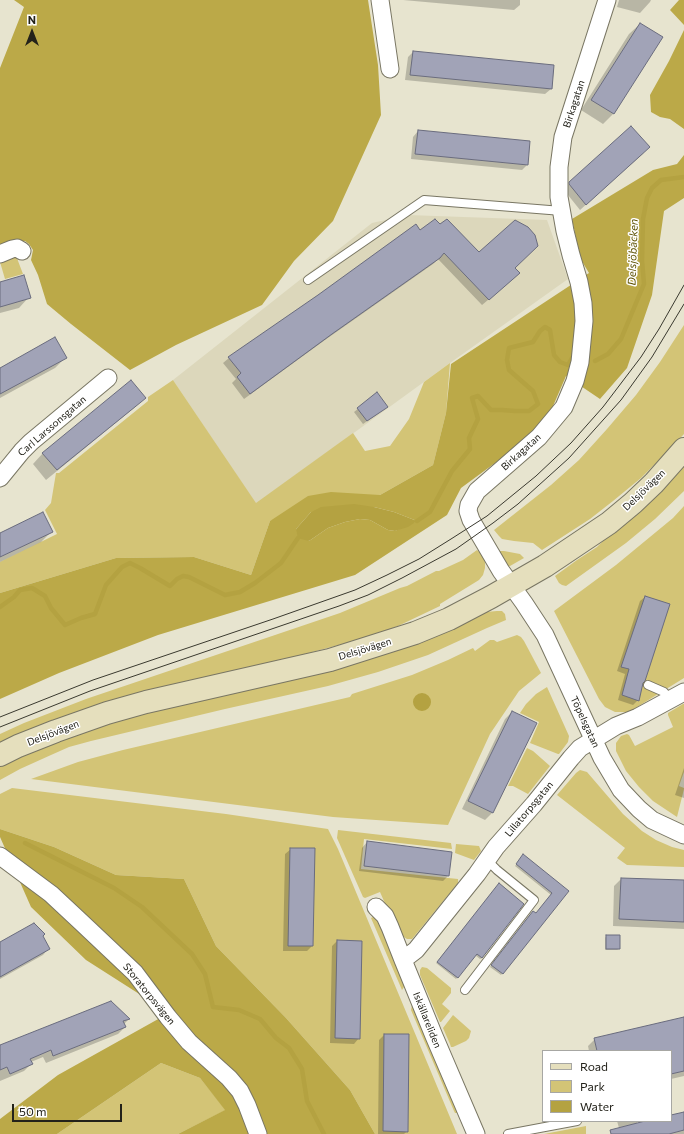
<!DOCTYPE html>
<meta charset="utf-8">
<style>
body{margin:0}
#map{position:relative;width:684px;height:1134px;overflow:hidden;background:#e7e4cf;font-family:Commissioner,sans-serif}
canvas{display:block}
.legend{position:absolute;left:542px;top:1050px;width:130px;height:72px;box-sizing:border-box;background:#fff;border:1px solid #a7a7a3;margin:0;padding:5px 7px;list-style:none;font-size:12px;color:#23221a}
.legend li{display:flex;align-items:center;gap:8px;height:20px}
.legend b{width:20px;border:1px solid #a7a7a3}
.north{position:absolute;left:12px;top:12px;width:40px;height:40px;-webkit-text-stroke:3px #fff;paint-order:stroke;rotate:0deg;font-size:11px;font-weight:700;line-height:16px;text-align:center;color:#23221a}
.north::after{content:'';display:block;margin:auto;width:14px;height:18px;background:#23221a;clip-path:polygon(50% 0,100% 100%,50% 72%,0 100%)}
.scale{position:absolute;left:12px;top:1104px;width:110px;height:18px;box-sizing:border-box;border:2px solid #23221a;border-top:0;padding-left:5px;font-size:12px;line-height:14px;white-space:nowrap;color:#23221a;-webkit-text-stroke:3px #fff;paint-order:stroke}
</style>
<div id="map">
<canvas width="684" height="1134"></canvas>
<ul class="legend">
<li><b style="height:5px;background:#e5dfbd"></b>Road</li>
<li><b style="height:11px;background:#d3c476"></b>Park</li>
<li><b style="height:11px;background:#b4a241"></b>Water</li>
</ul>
<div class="north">N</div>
<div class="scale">50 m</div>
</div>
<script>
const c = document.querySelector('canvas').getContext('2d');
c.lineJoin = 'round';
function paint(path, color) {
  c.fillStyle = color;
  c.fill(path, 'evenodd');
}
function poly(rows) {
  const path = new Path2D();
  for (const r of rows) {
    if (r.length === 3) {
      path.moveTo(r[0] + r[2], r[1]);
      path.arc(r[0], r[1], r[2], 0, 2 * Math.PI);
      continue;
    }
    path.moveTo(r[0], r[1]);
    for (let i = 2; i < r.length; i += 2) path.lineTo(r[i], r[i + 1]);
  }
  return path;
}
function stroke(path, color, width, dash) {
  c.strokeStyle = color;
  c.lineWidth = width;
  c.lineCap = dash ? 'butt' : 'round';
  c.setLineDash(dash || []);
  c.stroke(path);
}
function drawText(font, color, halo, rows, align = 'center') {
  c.font = font + ' Commissioner,sans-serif';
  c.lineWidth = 3;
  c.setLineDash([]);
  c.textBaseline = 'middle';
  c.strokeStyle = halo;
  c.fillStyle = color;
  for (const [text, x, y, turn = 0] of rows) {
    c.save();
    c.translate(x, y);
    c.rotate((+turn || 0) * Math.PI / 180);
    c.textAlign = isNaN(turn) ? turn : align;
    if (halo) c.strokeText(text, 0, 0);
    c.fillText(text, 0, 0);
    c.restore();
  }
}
const built = poly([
 [408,215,547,220,568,279,450,363,256,504,173,380,372,223]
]);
const green = poly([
 [15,253,23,274,5,279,0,262],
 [684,325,684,434,664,455,641,478,613,501,590,519,542,550,533,543,514,541,502,539,499,536,494,530,551,485,579,460,607,429,636,395,660,362],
 [450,363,446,413,433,465,380,495,270,521,251,575,194,557,116,558,0,593,0,562,57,534,45,510,51,503,56,473,59,473,148,401,148,397,173,380,256,503,353,433,365,451,390,446,409,419,424,382],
 [684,465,684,491,655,519,626,543,566,586,562,585,559,583,555,576,577,560,597,547,619,525],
 [684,506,684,678,629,712,615,712,605,707,599,699,554,611,616,565,673,518],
 [477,550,482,554,485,562,485,568,483,575,479,580,440,604,440,606,398,626,365,638,286,659,137,693,112,700,74,713,0,743,0,734,24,723,86,699,340,613,400,588,407,586,436,571,439,571,463,560],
 [497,551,504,551,520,554,524,558,510,566,507,566],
 [497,611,502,611,505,614,506,620,487,628,428,655,378,672,328,686,225,709,91,741,69,747,51,755,20,769,0,780,0,767,23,756,76,734,106,724,140,715,203,699,326,672,351,665,417,643,486,612],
 [517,635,521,637,524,641,541,673,519,691,490,734,448,825,333,817,31,779,78,762,123,750,350,697,352,694,412,675,448,660,473,648,475,651,490,640,494,640,497,642],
 [547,687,569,736,568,742,559,754,558,754,530,743,539,722,520,713,526,704,536,694],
 [683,704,684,704,684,772,679,786,684,788,684,789,677,817,653,801,639,787,626,771,616,751,616,743,621,736,627,734,629,735,635,746,673,727,668,715,668,713],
 [527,748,533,751,550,766,528,794,513,786,508,786],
 [580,770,587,772,623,814,642,831,656,840,672,847,684,850,684,867,627,865,617,858,625,848,557,795,576,773],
 [12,788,226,814,328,829,338,849,457,1134,375,1134,350,1090,286,1018,216,946,184,879,116,875,54,847,0,829,0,794],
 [338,830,451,843,452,849,364,839,361,869,458,879,458,883,412,939,407,939,398,933,380,892,365,898,363,897,337,838],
 [456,844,479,846,481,851,474,860,455,853],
 [375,916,379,916,404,983,404,987,402,990,371,918],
 [422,967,427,968,451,988,451,993,442,1004,450,1011,441,1022,440,1022,420,975,420,970],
 [412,1005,414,1006,461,1113,455,1113,454,1111,411,1010],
 [453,1015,471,1031,469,1038,466,1041,453,1047,451,1047,450,1044,443,1028],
 [161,1063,200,1078,226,1110,178,1134,57,1134],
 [586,1126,586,1134,544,1134]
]);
const forest = poly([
 [14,0,368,0,378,65,381,115,333,221,294,261,262,305,176,345,130,370,71,324,47,304,38,275,31,260,33,250,29,244,25,241,17,241,0,246,0,68,24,7],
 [679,0,684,0,684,25,670,10],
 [684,30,684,129,670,119,660,117,651,112,650,95,669,61],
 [684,155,684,198,664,211,652,295,627,368,600,399,566,376,544,427,461,488,447,515,355,575,158,635,59,673,0,699,0,593,116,558,194,557,251,575,270,521,308,496,331,492,380,495,433,465,446,413,451,364,589,273,580,258,572,219,653,170,677,164],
 [374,507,394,512,417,521,395,531,388,530,370,520,360,519,345,522,328,528,309,541,296,529,311,512],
 [0,829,54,847,116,875,184,879,216,946,286,1018,350,1090,375,1134,178,1134,225,1110,200,1078,161,1063,57,1134,0,1134,0,1119,58,1075,169,1013,86,960,31,907,0,837]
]);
const water = poly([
 [354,504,374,507,394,512,417,521,408,527,395,531,388,530,370,520,360,519,345,522,328,528,309,541,301,539,298,538,296,529,311,512,321,507],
 [422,702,9]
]);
const shadow = poly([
 [403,0,520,0,520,5,514,10],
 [619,0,651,0,650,2,640,13,617,7],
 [640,24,661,38,613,114,603,124,581,110,629,34],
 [413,52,553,66,551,89,545,94,405,80,408,57],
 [418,131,527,165,522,170,411,159,413,137],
 [644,153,580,210,564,190,564,188,570,183],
 [440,226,479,254,514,268,513,279,482,305,438,259,433,264,325,340,244,399,232,383,236,379,223,363,229,358,420,232],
 [0,283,29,297,19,308,0,313],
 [65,358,55,368,0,398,0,369],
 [377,394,383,410,363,424,354,412],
 [144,398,134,408,46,480,33,464,43,453],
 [51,532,41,542,0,562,0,534],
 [645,597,644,680,638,700,633,705,618,700,625,674,617,671,640,601],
 [512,712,535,723,492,813,485,820,462,809,505,719],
 [684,768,684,798,675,795],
 [367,842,448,876,443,881,359,871,362,848],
 [291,849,314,849,312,946,307,951,283,951,285,854],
 [523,856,568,891,501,975,490,967,531,913,536,914,551,895,515,866],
 [621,879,684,881,684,929,613,926,614,886],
 [497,886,523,904,482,958,480,959,475,955,456,979,436,963],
 [42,936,49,948,43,955,0,979,0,943],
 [606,936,619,949,617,950,605,950,605,938],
 [337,941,359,1038,354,1044,330,1043,332,946],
 [684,1018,684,1076,671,1079,671,1051,589,1051,588,1046,595,1039],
 [129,1019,124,1024,125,1027,118,1034,46,1063,43,1057,31,1062,31,1064,24,1071,0,1081,0,1046],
 [384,1035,407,1131,404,1134,378,1134,379,1040],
 [684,1113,684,1134,611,1134,616,1129,619,1128,617,1121,637,1121,637,1124,649,1121,671,1121,671,1116]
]);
const stream = poly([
 [595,361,608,354,621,339,644,284,642,261,643,219,647,198,652,188,661,180,684,177],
 [417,521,430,512,452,471,470,449,469,438,478,419,472,398,478,396,491,410,502,410,515,411,529,411,538,404,533,391,509,370,507,360,509,348,533,342,540,331,545,327,550,330,554,355,560,362,568,365,572,358],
 [0,607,14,597,20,590,32,588,45,596,51,608,65,625,81,618,95,614,106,585,122,567,130,563,140,568,170,586,177,579,183,576,189,577,225,595,240,592,255,583,281,563,298,538],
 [25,843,114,888,142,907,192,954,205,974,213,1007,239,1010,260,1019,276,1038,289,1048,302,1069,307,1101,324,1134]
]);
const building = poly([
 [640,23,663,37,614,114,591,100,640,23],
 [413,51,554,65,552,89,410,75,413,51],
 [631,126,650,147,586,205,569,184,569,182,631,126],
 [418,130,530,141,528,165,415,154,418,130],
 [435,219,440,224,447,219,479,252,515,220,528,227,535,235,538,246,515,268,520,273,489,300,444,253,440,258,332,334,250,394,237,377,241,373,228,357,318,295,416,224,420,230,435,219],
 [24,275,31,298,0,307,0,282,24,275],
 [55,337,67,358,0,394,0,368,55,337],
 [131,380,146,398,57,470,42,453,131,380],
 [377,392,388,407,367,421,357,408,377,392],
 [43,512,53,532,0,557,0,533,43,512],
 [645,596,670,604,645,681,643,683,639,701,622,695,629,669,621,667,645,596],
 [512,711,537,723,493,813,468,801,512,711],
 [367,841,452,852,449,876,364,866,367,841],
 [290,848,315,848,313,946,288,946,290,848],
 [523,854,569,891,503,974,491,965,533,911,536,913,552,893,516,864,523,854],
 [621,878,684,880,684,922,619,919,621,878],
 [499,883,524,904,482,958,477,954,458,978,437,962,499,883],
 [34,923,45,934,43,936,50,949,0,977,0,942,34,923],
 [606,935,620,935,620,949,606,949,606,935],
 [337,940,362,941,360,1039,335,1038,337,940],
 [111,1001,130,1019,123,1021,126,1027,53,1056,51,1050,30,1059,33,1064,10,1074,7,1067,0,1070,0,1045,111,1001],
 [684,1017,684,1071,671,1074,671,1051,597,1051,594,1038,684,1017],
 [384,1034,409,1034,408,1132,383,1131,384,1034],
 [684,1112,684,1130,669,1134,611,1134,610,1130,645,1121,671,1121,671,1115,684,1112]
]);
const lane = poly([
 [308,280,424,200,562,211],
 [648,685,664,692,670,699],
 [465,990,534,900,497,870,487,860],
 [508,1134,577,1121]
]);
const street = poly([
 [380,0,390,69],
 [607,0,563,137,559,167,559,197,565,231,571,255,579,282,583,303,584,321,580,362,575,381,564,407,539,437,477,491,469,505,468,511,471,520,501,571,524,603,545,635,602,758,621,790,639,809,652,820,684,835],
 [0,254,12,249,17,248,22,251],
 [0,478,22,451,31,442,108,378],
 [0,856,51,894,81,922,135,973,168,1017,189,1042,229,1078,240,1091,247,1105,258,1134],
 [376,907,385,916,390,927,403,960,434,1036,476,1134],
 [403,960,416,950,477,874,496,847,534,804,571,758,580,748,616,726,638,717,684,692]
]);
const secondary = poly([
 [0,755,18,746,56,731,107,713,146,702,330,660,415,633,449,619,491,597,545,566,609,523,633,503,654,483,684,449]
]);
const tram = poly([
 [0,717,93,680,273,619,355,590,387,575,419,559,451,539,487,516,536,476,571,443,603,407,641,357,659,329,684,285],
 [0,727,90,691,339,606,368,595,402,578,456,549,493,523,518,504,569,458,621,400,652,357,684,304]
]);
const streetNames = [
 ["Birkagatan",574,104,-72],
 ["Carl Larssonsgatan",52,426,-41],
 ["Birkagatan",521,452,-42],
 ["Delsjövägen",644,490,-44],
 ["Delsjövägen",365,649,-17],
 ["Töpelsgatan",585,722,65],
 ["Delsjövägen",53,733,-21],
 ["Lillatorpsgatan",529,809,-50],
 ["Storatorpsvägen",149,994,51],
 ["Iskällareliden",427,1020,68]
];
const waterNames = [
 ["Delsjöbäcken",633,252,-88]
];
paint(built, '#dcd7bb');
paint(green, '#d3c476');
paint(forest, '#bba948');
paint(water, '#b4a241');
paint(shadow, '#0003');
stroke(stream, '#b4a241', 4.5);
paint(building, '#a1a3b7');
stroke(building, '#6a6c7e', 1);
stroke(lane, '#797663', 10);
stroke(street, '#797663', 19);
stroke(secondary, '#797663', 24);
stroke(lane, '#fff', 8);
stroke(street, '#fff', 17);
stroke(secondary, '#e5dfbd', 22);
stroke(tram, '#3a392f', 1);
drawText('10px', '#23221a', '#fff', streetNames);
drawText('italic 11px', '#5d5102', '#fff', waterNames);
</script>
